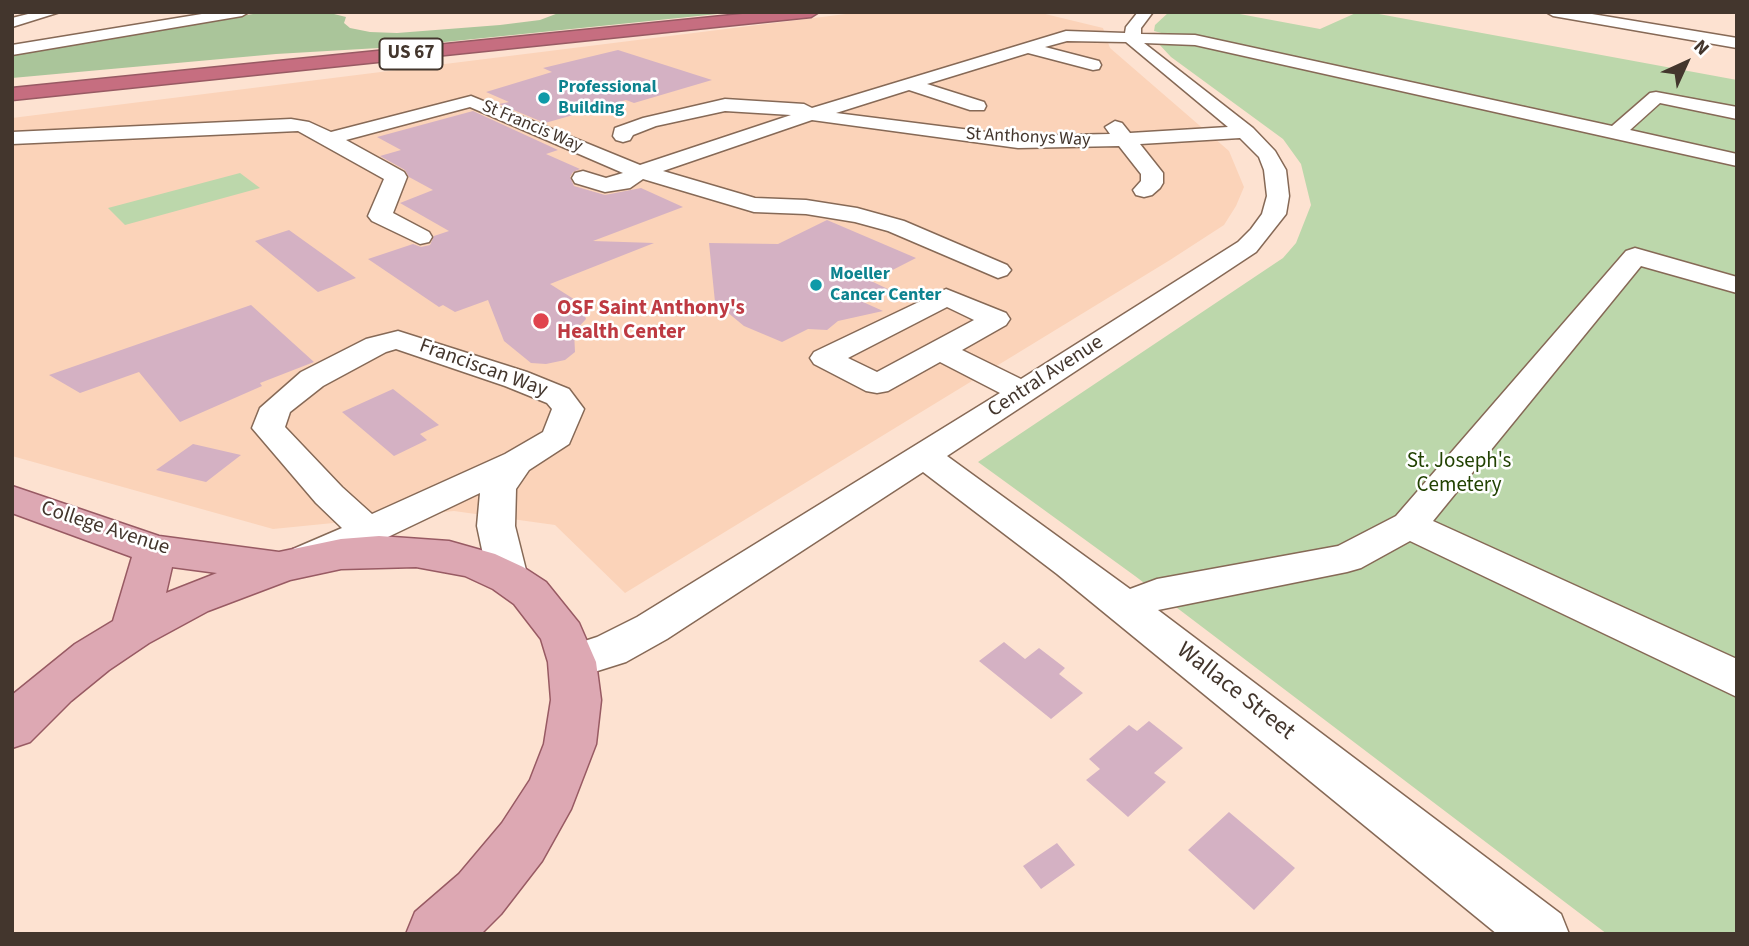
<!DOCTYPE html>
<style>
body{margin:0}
#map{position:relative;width:1749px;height:946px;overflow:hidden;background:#fde2d1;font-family:"Source Sans 3",sans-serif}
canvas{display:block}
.frame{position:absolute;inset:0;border:14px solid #43362d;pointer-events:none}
.north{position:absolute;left:1651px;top:28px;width:70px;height:70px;-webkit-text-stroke:5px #fff;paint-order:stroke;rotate:45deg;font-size:19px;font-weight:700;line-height:28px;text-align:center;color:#43362d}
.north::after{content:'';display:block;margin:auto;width:24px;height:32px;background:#43362d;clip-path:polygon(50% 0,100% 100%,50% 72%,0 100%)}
</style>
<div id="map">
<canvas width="1749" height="946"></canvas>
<div class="frame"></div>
<div class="north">N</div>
</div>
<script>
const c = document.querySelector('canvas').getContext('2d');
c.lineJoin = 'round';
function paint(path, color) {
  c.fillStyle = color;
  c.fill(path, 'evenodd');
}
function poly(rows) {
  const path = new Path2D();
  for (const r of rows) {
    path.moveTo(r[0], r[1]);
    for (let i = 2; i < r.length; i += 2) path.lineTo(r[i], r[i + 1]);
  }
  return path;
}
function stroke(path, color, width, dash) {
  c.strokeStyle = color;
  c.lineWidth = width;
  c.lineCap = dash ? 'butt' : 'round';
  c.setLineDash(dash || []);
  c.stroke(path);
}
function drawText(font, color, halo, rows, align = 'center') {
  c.font = font + ' "Source Sans 3",sans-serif';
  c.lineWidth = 5;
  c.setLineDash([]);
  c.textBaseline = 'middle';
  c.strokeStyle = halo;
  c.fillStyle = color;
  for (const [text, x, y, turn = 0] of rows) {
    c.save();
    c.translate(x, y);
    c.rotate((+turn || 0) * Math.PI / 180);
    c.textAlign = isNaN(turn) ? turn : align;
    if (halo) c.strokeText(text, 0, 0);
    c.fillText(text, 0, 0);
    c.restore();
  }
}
const built = poly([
 [862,12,1037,12,1103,28,1110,48,1229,151,1244,187,1236,206,1224,225,1170,260,625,593,555,525,454,511,273,529,12,456,12,118]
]);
const green = poly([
 [1169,12,1229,12,1320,29,1358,12,1368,12,1737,80,1737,934,1607,934,1135,576,978,462,1283,258,1296,243,1311,205,1301,164,1283,139,1171,57,1157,42,1165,34,1154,31,1155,25],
 [240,173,260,188,125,225,108,208]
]);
const forest = poly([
 [265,12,326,12,346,17,344,23,350,28,370,32,397,33,500,25,540,20,561,12,737,12,396,47,276,54,12,78,12,54]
]);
const building = poly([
 [618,50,712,80,634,103,626,100,545,123,499,104,509,102,486,92,552,72,543,68],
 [473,111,558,150,546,154,580,169,573,172,570,177,574,186,605,195,641,188,683,207,593,241,654,243,550,284,580,303,586,319,574,332,575,352,565,360,546,364,531,363,504,341,488,300,455,312,443,305,439,307,368,259,413,244,421,247,430,245,434,236,449,231,400,203,433,190,409,177,405,170,380,156,401,150,377,137],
 [827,220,916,258,871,281,892,291,863,302,883,311,838,321,827,330,808,329,782,342,744,326,715,302,709,243,778,244],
 [289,230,356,278,318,292,255,241],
 [251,305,314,362,260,383,262,386,180,422,139,372,80,393,49,375],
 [393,389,439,425,420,434,427,440,394,456,342,412],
 [193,444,241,455,206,482,156,470],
 [1004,642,1025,659,1039,648,1065,668,1059,674,1083,693,1051,719,979,661],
 [1149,721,1183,748,1154,773,1166,782,1128,817,1086,780,1100,769,1089,759,1129,725,1137,731],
 [1229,812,1295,868,1254,910,1188,850],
 [1057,843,1075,865,1041,889,1023,866]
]);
const minor = poly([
 [36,12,60,12,12,27,12,18,36,12],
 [214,12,249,12,242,16,12,55,12,45,214,12],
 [1138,12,1153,12,1141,28,1141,34,1195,35,1612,126,1650,93,1656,92,1737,107,1737,119,1660,103,1630,130,1737,154,1737,166,1195,45,1144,43,1253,128,1275,151,1286,170,1289,196,1286,214,1256,252,947,456,1130,589,1157,579,1338,546,1396,516,1626,251,1635,248,1737,277,1737,293,1641,266,1433,521,1737,659,1737,697,1410,541,1361,568,1347,572,1158,610,1561,914,1569,934,1497,934,1057,574,923,472,667,639,626,662,572,679,557,674,550,662,557,650,597,637,637,617,1000,393,940,362,888,391,877,393,866,391,814,364,810,358,814,352,946,289,1006,313,1010,319,1006,325,962,350,1021,379,1238,242,1251,229,1262,214,1267,196,1264,170,1259,157,1240,138,1140,144,1163,173,1163,183,1160,188,1152,195,1144,197,1136,195,1133,190,1141,181,1141,174,1119,146,1018,148,812,120,663,171,755,198,806,200,857,208,904,221,1007,265,1011,270,1007,275,998,278,888,231,855,222,806,214,754,212,643,179,630,188,605,192,575,183,572,178,575,173,583,171,606,178,623,173,470,107,346,140,404,172,407,177,393,213,429,232,432,237,429,242,420,244,372,221,368,216,384,179,298,131,12,144,12,132,291,119,309,122,331,132,471,96,640,165,791,115,725,111,656,126,633,135,630,140,623,142,616,140,613,136,615,128,643,118,725,99,804,104,812,108,1066,31,1125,33,1126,27,1138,12],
 [1067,41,1126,42,1228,127,1130,133,1122,123,1115,121,1105,127,1110,134,1018,136,836,113,909,90,970,110,984,110,986,106,984,102,927,84,1028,53,1093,70,1099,69,1101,65,1099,61,1045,47,1067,41],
 [947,307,974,320,877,372,848,358,947,307],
 [1546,12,1580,12,1737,38,1737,48,1553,16,1546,12],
 [398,331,527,372,569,389,584,409,569,444,529,470,516,489,515,526,528,578,522,588,508,592,494,588,488,578,477,526,480,493,321,569,307,573,293,569,288,559,293,549,342,528,316,503,252,428,260,408,301,372,366,339,398,331],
 [396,349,505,386,547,403,552,409,543,432,505,454,372,514,342,487,285,427,290,412,323,386,386,352,396,349]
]);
const major = poly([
 [12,486,159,536,279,552,341,539,379,536,449,541,495,554,523,567,546,582,579,623,596,662,601,700,596,744,571,809,542,861,501,914,481,934,406,934,415,912,459,874,502,823,530,780,544,744,551,700,548,662,541,639,514,604,493,589,465,576,416,567,341,569,290,580,208,611,149,643,109,670,71,701,30,742,12,748,12,695,75,644,113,621,132,557,12,513,12,486],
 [172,567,217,573,166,593,172,567]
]);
const highway = poly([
 [762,12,819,12,811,17,12,100,12,88,762,12]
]);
const markers = [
 [544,98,7,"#0f9aa8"],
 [816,285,7,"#0f9aa8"],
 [541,321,9,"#e0444e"]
];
const farCulturenames = [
 ["Professional",558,88],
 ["Building",558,109],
 ["Moeller",830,275],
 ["Cancer Center",830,296]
];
const farStreetnames = [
 ["St Francis Way",532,127,23],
 ["St Anthonys Way",1028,138,3]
];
const shields = [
 [411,54,63]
];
const shieldNames = [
 ["US 67",411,54]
];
const healthNames = [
 ["OSF Saint Anthony's",557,309],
 ["Health Center",557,333]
];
const streetNames = [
 ["Franciscan Way",483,369,20],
 ["Central Avenue",1046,377,-33],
 ["College Avenue",105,529,18]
];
const parkNames = [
 ["St. Joseph's",1459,462],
 ["Cemetery",1459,486]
];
const nearStreetnames = [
 ["Wallace Street",1235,692,38]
];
paint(built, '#fbd3b9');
paint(green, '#bcd7ab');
paint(forest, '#aac59a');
paint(building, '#d4b1c3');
stroke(minor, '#866956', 3);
stroke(major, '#985a63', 3);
stroke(highway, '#985a63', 3);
paint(minor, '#fff');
paint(major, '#dda8b3');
paint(highway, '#c66e80');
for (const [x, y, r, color] of markers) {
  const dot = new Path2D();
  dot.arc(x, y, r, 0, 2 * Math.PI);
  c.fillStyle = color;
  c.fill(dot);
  stroke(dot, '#fff', 2.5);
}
drawText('bold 18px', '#0d838f', '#fff', farCulturenames, 'left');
drawText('18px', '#43362d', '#fff', farStreetnames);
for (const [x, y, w] of shields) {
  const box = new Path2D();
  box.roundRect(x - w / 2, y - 15.5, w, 31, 5);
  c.fillStyle = '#fff';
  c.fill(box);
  stroke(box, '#43362d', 2);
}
drawText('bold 19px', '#43362d', null, shieldNames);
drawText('bold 21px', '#be3a42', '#fff', healthNames, 'left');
drawText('21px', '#43362d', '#fff', streetNames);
drawText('21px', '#224202', '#fff', parkNames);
drawText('24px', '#43362d', '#fff', nearStreetnames);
</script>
